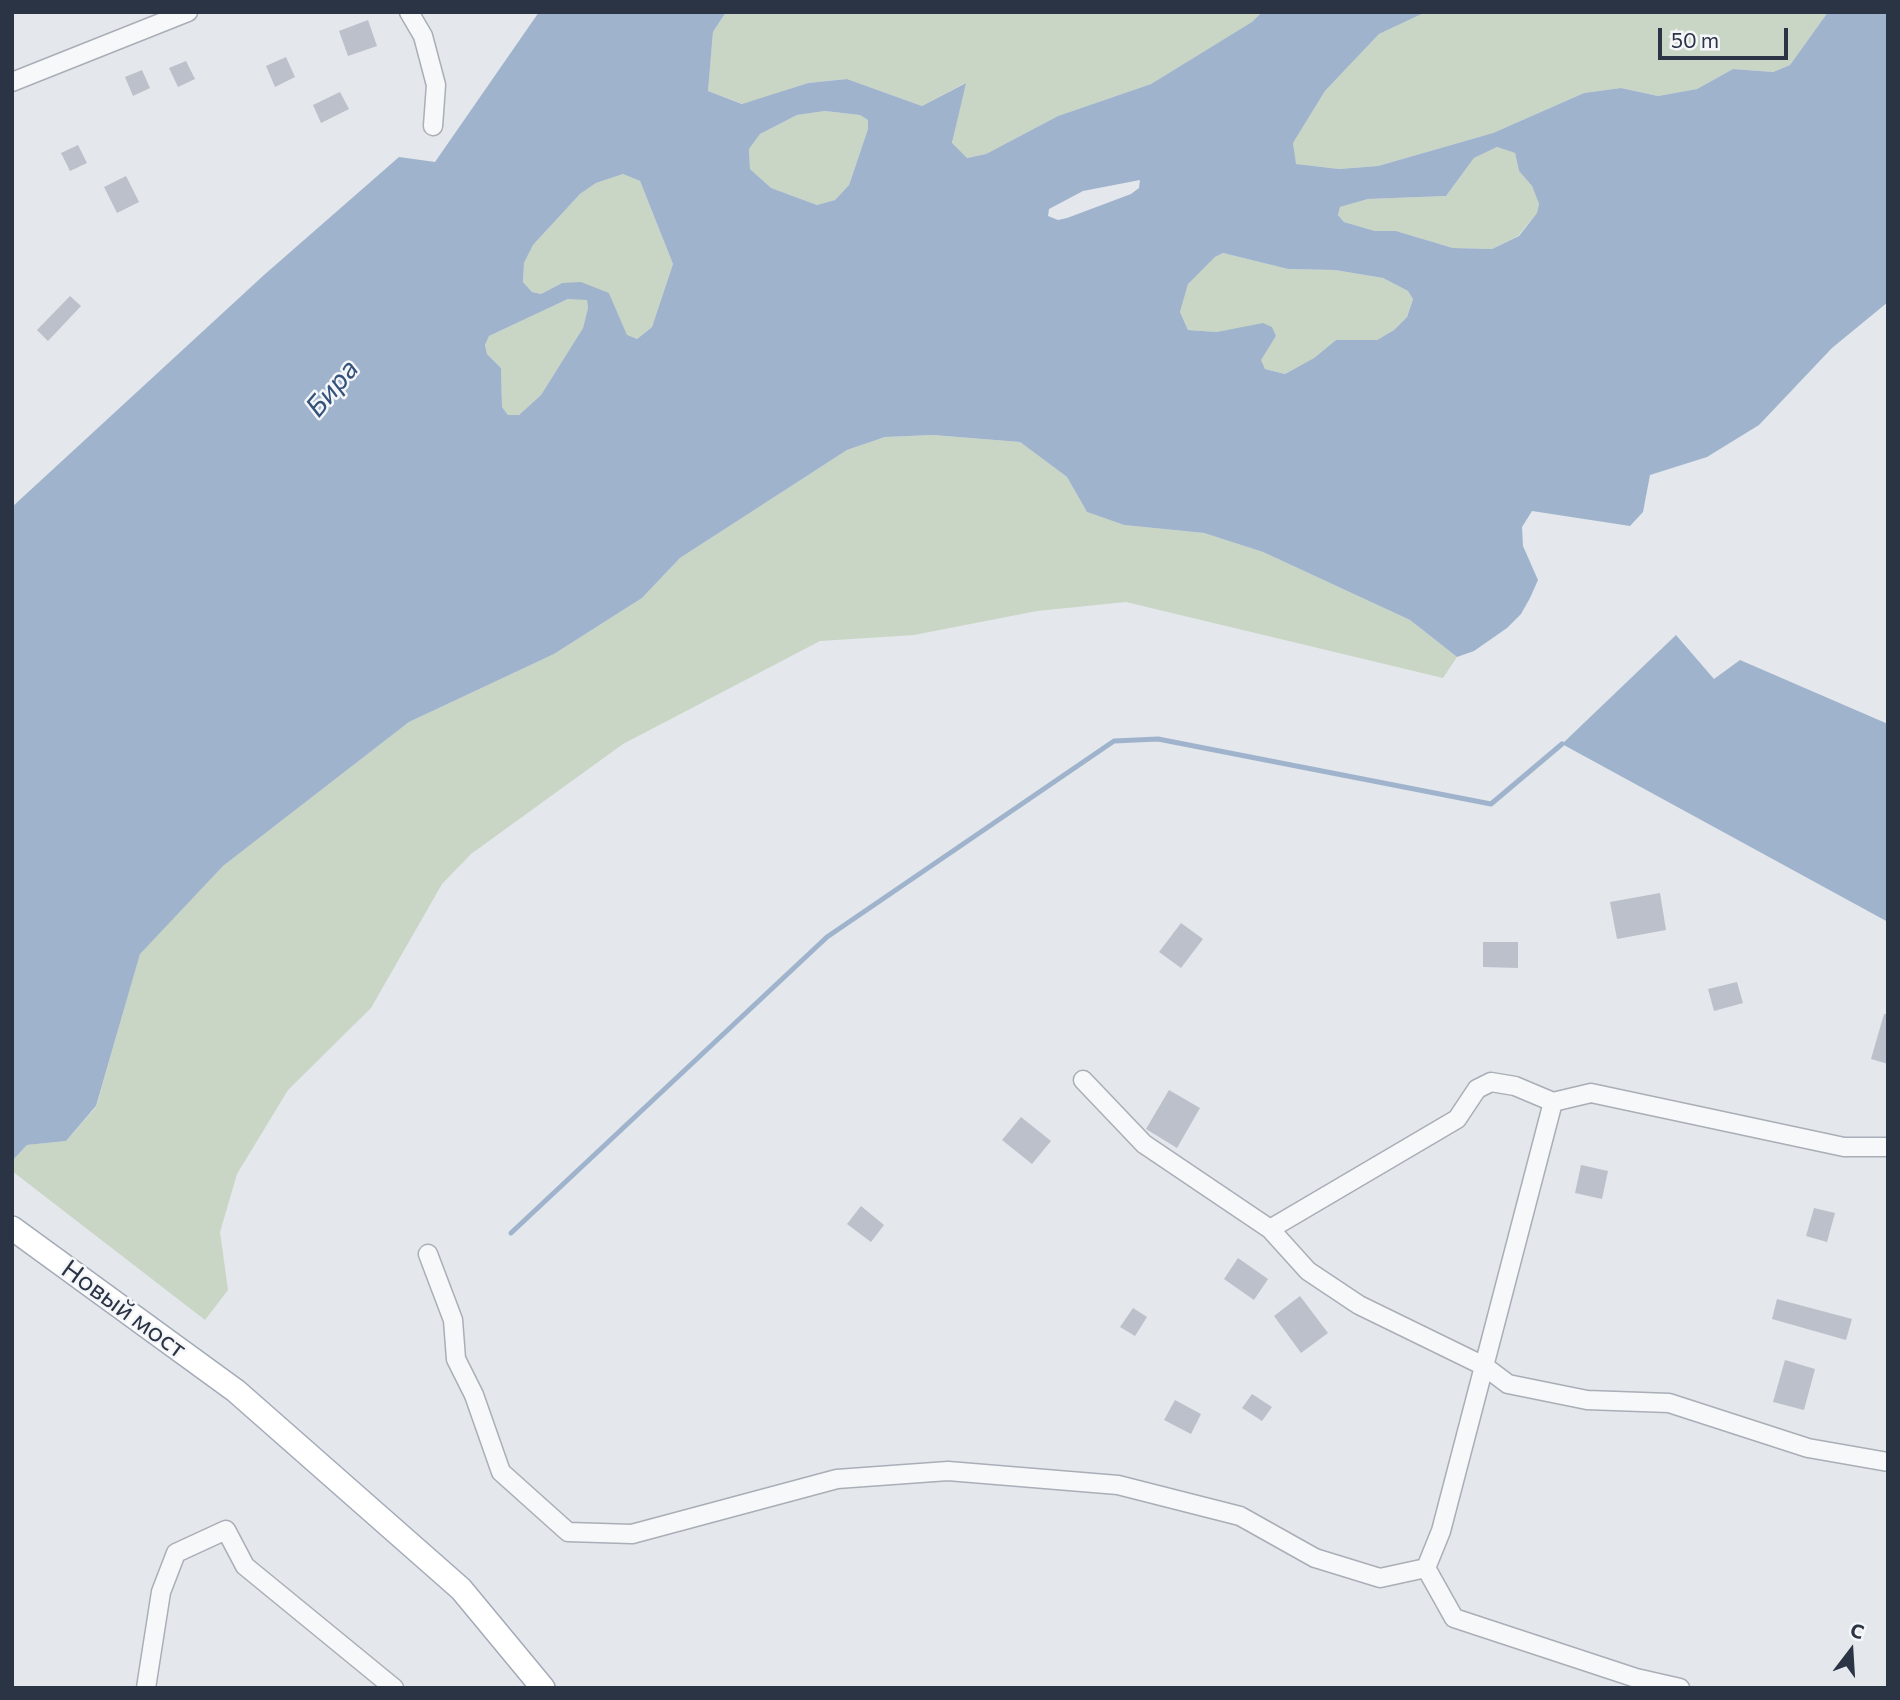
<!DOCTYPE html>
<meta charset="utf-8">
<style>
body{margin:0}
#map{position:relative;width:1900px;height:1700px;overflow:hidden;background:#e4e7ec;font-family:Commissioner,sans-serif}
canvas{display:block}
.frame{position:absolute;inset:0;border:14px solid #2b3445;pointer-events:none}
.north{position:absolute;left:1816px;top:1616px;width:70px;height:70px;-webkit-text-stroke:5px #f4f6f9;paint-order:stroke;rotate:17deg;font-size:19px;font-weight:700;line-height:28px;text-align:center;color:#2b3445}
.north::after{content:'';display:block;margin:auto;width:24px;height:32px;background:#2b3445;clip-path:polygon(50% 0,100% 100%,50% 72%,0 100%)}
.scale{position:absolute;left:1658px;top:28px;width:130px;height:32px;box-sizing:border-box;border:4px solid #2b3445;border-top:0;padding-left:9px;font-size:21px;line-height:24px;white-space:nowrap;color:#2b3445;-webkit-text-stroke:5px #f4f6f9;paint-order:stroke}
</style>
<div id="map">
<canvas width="1900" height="1700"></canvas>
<div class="frame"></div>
<div class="north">С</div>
<div class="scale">50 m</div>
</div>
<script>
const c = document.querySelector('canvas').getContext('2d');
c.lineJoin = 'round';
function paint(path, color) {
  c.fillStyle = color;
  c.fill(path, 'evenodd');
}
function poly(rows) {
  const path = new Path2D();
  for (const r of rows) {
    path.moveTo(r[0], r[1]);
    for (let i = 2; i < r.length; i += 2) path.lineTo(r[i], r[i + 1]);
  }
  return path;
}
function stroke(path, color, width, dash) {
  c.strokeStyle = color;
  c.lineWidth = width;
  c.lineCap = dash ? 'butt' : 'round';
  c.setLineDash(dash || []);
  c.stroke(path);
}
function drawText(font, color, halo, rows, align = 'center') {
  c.font = font + ' Commissioner,sans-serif';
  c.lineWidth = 5;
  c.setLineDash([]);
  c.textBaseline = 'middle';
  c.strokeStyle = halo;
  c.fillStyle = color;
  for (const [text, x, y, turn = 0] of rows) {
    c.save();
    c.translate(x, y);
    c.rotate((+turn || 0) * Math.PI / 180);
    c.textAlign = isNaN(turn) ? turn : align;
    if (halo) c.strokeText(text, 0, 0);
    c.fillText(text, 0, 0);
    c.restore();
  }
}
const green = poly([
 [726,12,1262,12,1253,22,1151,84,1058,116,986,154,966,158,952,144,965,83,922,106,847,79,808,83,743,104,708,91,713,32],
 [1426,12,1828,12,1790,65,1773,72,1733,69,1697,89,1658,96,1621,88,1584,93,1493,133,1378,166,1339,169,1295,164,1293,143,1325,91,1379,34],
 [825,111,860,115,868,120,868,129,849,185,835,200,817,205,770,188,750,169,749,149,760,134,797,115],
 [1497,147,1515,153,1519,171,1532,186,1539,204,1537,213,1518,236,1492,249,1453,248,1396,231,1375,231,1344,222,1338,215,1340,207,1368,199,1446,196,1474,158],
 [623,174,640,181,673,264,652,327,637,339,627,336,609,293,562,283,541,294,532,292,523,282,524,263,533,245,580,194,596,183],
 [1223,253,1288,269,1335,270,1383,278,1408,291,1413,298,1407,317,1394,330,1377,340,1336,340,1314,358,1285,374,1265,369,1260,360,1276,336,1188,330,1180,312,1188,283,1215,257],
 [568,299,587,299,588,308,583,328,541,395,519,415,508,415,502,407,501,368,487,354,485,345,489,336],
 [933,435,1020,442,1067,477,1087,512,1124,525,1204,533,1263,552,1410,620,1457,657,1443,678,1126,602,1037,611,914,635,820,641,623,744,471,854,442,884,371,1008,288,1090,237,1174,220,1232,228,1290,205,1320,12,1171,12,1161,27,1145,66,1141,96,1107,140,953,223,866,409,722,554,654,642,598,680,558,847,450,885,437]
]);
const water = poly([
 [539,12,726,12,713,32,708,91,742,104,808,83,847,79,922,106,966,83,952,143,967,158,986,154,1058,116,1151,84,1252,22,1262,12,1426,12,1379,34,1325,91,1293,143,1296,164,1339,169,1378,166,1493,133,1584,93,1621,88,1658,96,1697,89,1733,69,1773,72,1790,65,1828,12,1888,12,1888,302,1832,348,1759,425,1707,457,1650,475,1643,512,1630,526,1532,511,1522,527,1523,546,1538,580,1530,598,1521,614,1507,628,1474,651,1457,657,1410,620,1263,552,1204,533,1124,525,1087,512,1067,477,1020,442,933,435,885,437,847,450,680,558,642,598,554,654,409,722,223,866,140,954,96,1106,66,1141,27,1145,12,1161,12,507,264,275,399,157,435,162],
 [825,111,860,115,868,120,868,129,849,185,835,200,817,205,771,188,750,169,749,149,760,134,797,115],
 [1497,147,1515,153,1519,171,1532,186,1539,204,1537,213,1519,236,1492,249,1453,248,1396,231,1375,231,1344,222,1338,215,1340,207,1368,199,1446,196,1474,158],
 [623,174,640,181,673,264,652,327,637,339,627,335,609,293,581,282,562,283,541,294,532,292,523,282,524,263,533,245,580,194,596,183],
 [1140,180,1139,188,1131,194,1067,218,1058,220,1048,216,1049,209,1083,191],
 [1223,253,1288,269,1335,270,1383,278,1408,291,1413,299,1407,317,1394,330,1377,340,1336,340,1314,358,1285,374,1265,369,1261,360,1276,336,1272,327,1263,323,1217,332,1188,330,1180,312,1188,284,1215,257],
 [568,299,587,300,588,308,583,328,541,395,519,415,508,415,502,407,501,368,487,354,485,345,489,336],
 [1676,635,1714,679,1740,660,1888,724,1888,922,1562,744]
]);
const stream = poly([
 [511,1233,827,937,1114,741,1158,739,1491,804,1562,744]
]);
const building = poly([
 [368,20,377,46,348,56,339,31],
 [286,57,295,77,275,87,266,66],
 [186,61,195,79,178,87,169,68],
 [142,70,150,88,133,96,125,77],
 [340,92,349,109,321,123,313,105],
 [78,145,87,163,70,171,61,153],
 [126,176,139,202,117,213,104,187],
 [70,296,81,306,48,341,37,330],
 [1660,893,1666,930,1617,939,1610,902],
 [1181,923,1203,939,1181,968,1159,952],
 [1483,942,1518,942,1518,968,1483,967],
 [1737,982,1743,1003,1714,1011,1708,989],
 [1884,1014,1888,1014,1888,1064,1871,1059],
 [1169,1090,1200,1108,1177,1148,1146,1129],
 [1021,1117,1051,1141,1032,1164,1002,1140],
 [1581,1165,1608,1171,1602,1199,1575,1193],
 [861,1206,884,1225,871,1242,847,1224],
 [1814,1208,1835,1213,1827,1242,1806,1236],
 [1238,1258,1268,1279,1254,1300,1224,1279],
 [1300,1296,1328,1333,1301,1353,1274,1316],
 [1777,1299,1852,1319,1846,1340,1772,1319],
 [1133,1308,1147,1317,1135,1336,1120,1327],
 [1785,1360,1815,1369,1804,1410,1773,1402],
 [1252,1394,1272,1407,1262,1421,1242,1408],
 [1175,1400,1201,1414,1191,1434,1164,1420]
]);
const minor = poly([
 [409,12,423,36,436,85,433,126],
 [12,82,188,12],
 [1083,1080,1144,1144,1270,1229,1308,1271,1359,1305,1484,1366,1508,1384,1587,1400,1669,1403,1808,1448,1888,1462],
 [1270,1229,1457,1119,1477,1089,1491,1082,1515,1086,1553,1102],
 [428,1254,453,1320,456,1359,474,1395,501,1472,568,1532,632,1534,837,1479,948,1471,1118,1485,1240,1516,1315,1558,1380,1578,1426,1568,1441,1531,1553,1102,1591,1093,1844,1147,1888,1147],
 [1426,1568,1454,1618,1636,1678,1680,1688],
 [146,1688,161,1592,176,1553,226,1530,245,1566,394,1688]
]);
const major = poly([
 [12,1228,236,1391,461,1589,543,1688]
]);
const streetNames = [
 ["Новый мост",124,1309,36]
];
const waterNames = [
 ["Бира",332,388,-50]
];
paint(green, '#c9d6c5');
paint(water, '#9fb4cc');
stroke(stream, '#9fb4cc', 5);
paint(building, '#bbc0ca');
stroke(minor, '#a9aeb7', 21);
stroke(major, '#a3abb8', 26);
stroke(minor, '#f7f8fa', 18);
stroke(major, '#fff', 23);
drawText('26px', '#2b3445', '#f4f6f9', streetNames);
drawText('italic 28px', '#34527a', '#f4f6f9', waterNames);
</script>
